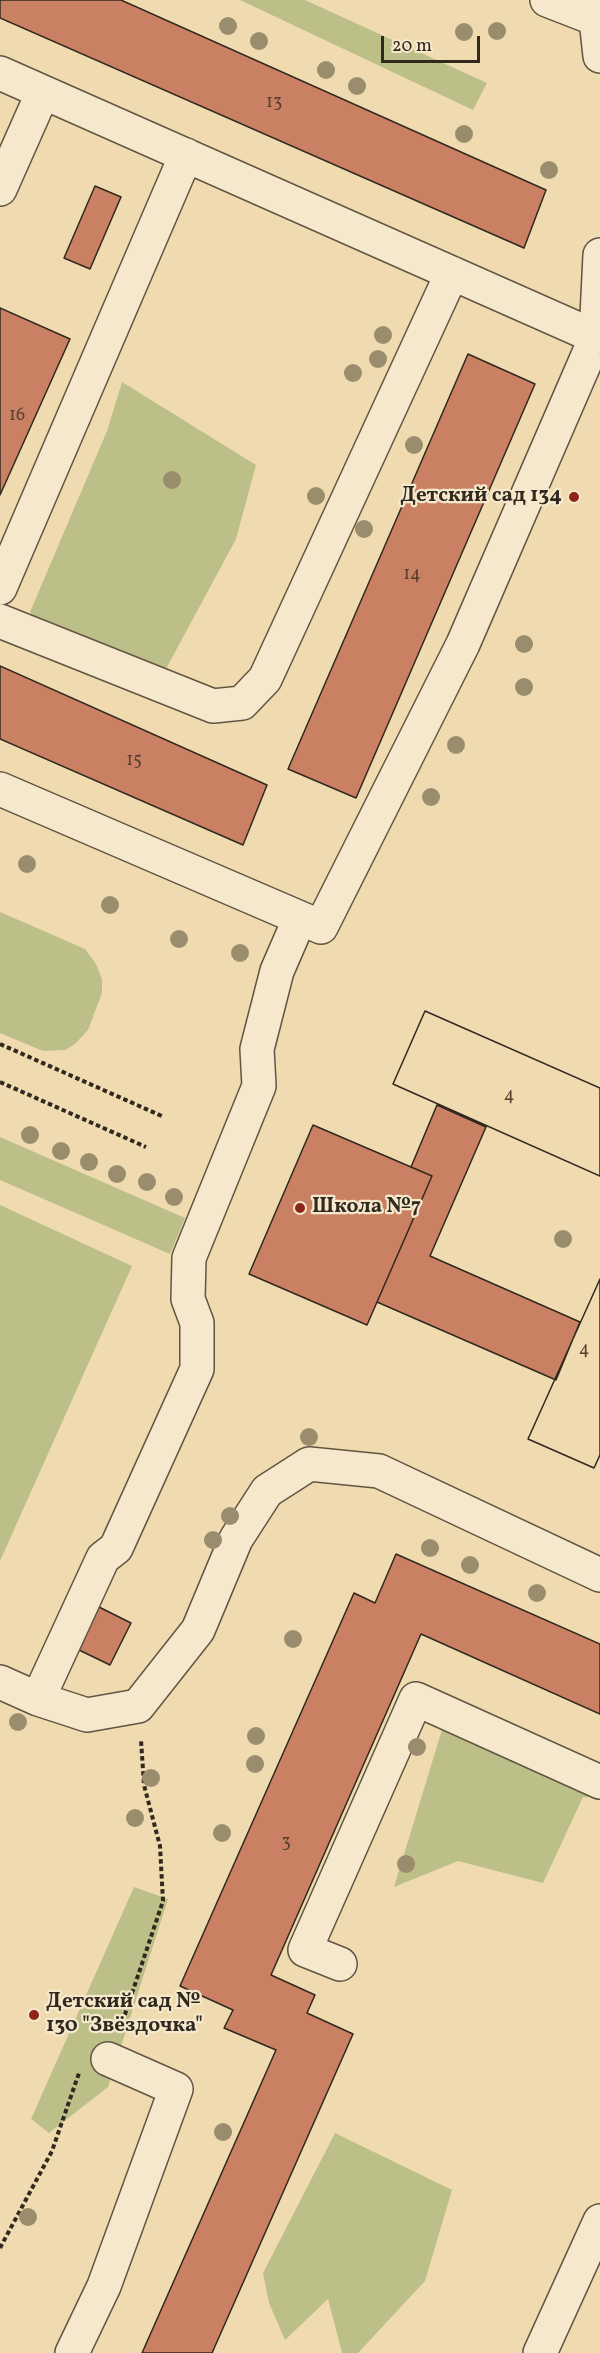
<!DOCTYPE html>
<meta charset="utf-8">
<style>
body{margin:0}
#map{position:relative;width:600px;height:2353px;overflow:hidden;background:#f0dbb0;font-family:Vollkorn,serif}
canvas{display:block}
.scale{position:absolute;left:381px;top:36px;width:99px;height:27px;box-sizing:border-box;border:3px solid #31281e;border-top:0;padding-left:8px;font-size:18px;line-height:21px;white-space:nowrap;color:#31281e;-webkit-text-stroke:4px #f5e8cc;paint-order:stroke}
</style>
<div id="map">
<canvas width="600" height="2353"></canvas>
<div class="scale">20 m</div>
</div>
<script>
const c = document.querySelector('canvas').getContext('2d');
c.lineJoin = 'round';
function paint(path, color) {
  c.fillStyle = color;
  c.fill(path, 'evenodd');
}
function poly(rows) {
  const path = new Path2D();
  for (const r of rows) {
    path.moveTo(r[0], r[1]);
    for (let i = 2; i < r.length; i += 2) path.lineTo(r[i], r[i + 1]);
  }
  return path;
}
function stroke(path, color, width, dash) {
  c.strokeStyle = color;
  c.lineWidth = width;
  c.lineCap = dash ? 'butt' : 'round';
  c.setLineDash(dash || []);
  c.stroke(path);
}
function drawText(font, color, halo, rows, align = 'center') {
  c.font = font + ' Vollkorn,serif';
  c.lineWidth = 4.5;
  c.setLineDash([]);
  c.textBaseline = 'middle';
  c.strokeStyle = halo;
  c.fillStyle = color;
  for (const [text, x, y, turn = 0] of rows) {
    c.save();
    c.translate(x, y);
    c.rotate((+turn || 0) * Math.PI / 180);
    c.textAlign = isNaN(turn) ? turn : align;
    if (halo) c.strokeText(text, 0, 0);
    c.fillText(text, 0, 0);
    c.restore();
  }
}
const green = poly([
 [240,0,305,0,487,83,473,110],
 [122,382,256,465,236,539,160,680,42,631,30,612,107,431],
 [0,912,85,949,96,964,102,979,102,993,88,1030,75,1044,65,1050,43,1051,0,1033],
 [0,1137,185,1218,170,1254,0,1180],
 [0,1205,132,1266,0,1561],
 [452,1697,600,1779,600,1797,583,1797,543,1883,458,1861,394,1887],
 [134,1887,168,1899,108,2087,49,2133,31,2119],
 [335,2133,452,2190,425,2281,358,2353,342,2353,328,2299,285,2340,269,2303,263,2273]
]);
const building = poly([
 [0,0,121,0,546,190,524,248,0,18,0,0],
 [95,186,121,197,90,269,64,258,95,186],
 [0,308,70,339,0,495,0,308],
 [468,354,535,384,356,798,288,769,468,354],
 [0,666,267,785,243,845,0,739,0,666],
 [425,1011,600,1088,600,1176,393,1084,425,1011],
 [425,1011,600,1088,600,1176,393,1084,425,1011],
 [437,1105,486,1127,430,1256,580,1322,556,1380,377,1302,432,1176,411,1167,437,1105],
 [313,1125,432,1176,367,1325,249,1274,313,1125],
 [600,1279,600,1455,594,1468,528,1439,600,1279],
 [600,1279,600,1455,594,1468,528,1439,600,1279],
 [396,1554,600,1644,600,1714,421,1634,271,1975,315,1995,307,2013,353,2034,212,2353,142,2353,276,2050,224,2028,233,2010,180,1986,354,1593,375,1603,396,1554],
 [97,1606,131,1623,110,1665,77,1649,97,1606]
]);
const path = poly([
 [0,1044,164,1117],
 [0,1082,146,1147],
 [120,2029,163,1901,160,1846,144,1785,141,1740],
 [0,2248,52,2151,79,2073]
]);
const minor = poly([
 [547,0,596,19],
 [600,12,596,19,600,56],
 [0,73,596,337],
 [0,189,43,92],
 [0,588,186,155],
 [0,621,213,706,242,703,265,679,452,273],
 [0,789,321,927,463,644,596,337,600,255],
 [0,1682,38,1699,87,1715,138,1706,198,1630,236,1539,267,1491,309,1464,379,1471,600,1575],
 [38,1699,103,1558,116,1548,197,1369,197,1323,188,1299,189,1258,259,1086,257,1049,277,971,300,918],
 [340,1964,305,1950,416,1699,600,1782],
 [72,2353,104,2286,176,2089,108,2059],
 [540,2353,600,2221]
]);
const trees = [
 [228,26],
 [497,31],
 [464,32],
 [259,41],
 [326,70],
 [357,86],
 [464,134],
 [549,170],
 [383,335],
 [378,359],
 [353,373],
 [414,445],
 [172,480],
 [316,496],
 [364,529],
 [524,644],
 [524,687],
 [456,745],
 [431,797],
 [27,864],
 [110,905],
 [179,939],
 [240,953],
 [30,1135],
 [61,1151],
 [89,1162],
 [117,1174],
 [147,1182],
 [174,1197],
 [563,1239],
 [309,1437],
 [230,1516],
 [213,1540],
 [430,1548],
 [470,1565],
 [537,1593],
 [293,1639],
 [18,1722],
 [256,1736],
 [417,1747],
 [255,1764],
 [151,1778],
 [135,1818],
 [222,1833],
 [406,1864],
 [223,2132],
 [28,2217]
];
const markers = [
 [574,497,6,"#8f2418"],
 [300,1208,6,"#8f2418"],
 [34,2015,6,"#8f2418"]
];
const numberNames = [
 ["13",274,104],
 ["16",17,417],
 ["14",412,576],
 ["15",134,762],
 ["4",509,1097],
 ["4",584,1351],
 ["3",286,1844]
];
const poiNames = [
 ["Детский сад 134",562,497,"right"],
 ["Школа №7",312,1208],
 ["Детский сад №",46,2003],
 ["130 \"Звёздочка\"",46,2027]
];
paint(green, '#bdbf88');
paint(building, '#ca8163');
stroke(building, '#31281e', 1.5);
stroke(minor, '#615542', 36);
stroke(path, '#31281e', 4, [4.5, 3]);
stroke(minor, '#f5e8cc', 33);
c.fillStyle = '#9a8d6e';
for (const [x, y] of trees) {
  c.beginPath();
  c.arc(x, y, 9, 0, 2 * Math.PI);
  c.fill();
}
for (const [x, y, r, color] of markers) {
  const dot = new Path2D();
  dot.arc(x, y, r, 0, 2 * Math.PI);
  c.fillStyle = color;
  c.fill(dot);
  stroke(dot, '#f5e8cc', 2);
}
drawText('18px', '#573e2f', null, numberNames);
drawText('bold 21px', '#31281e', '#f5e8cc', poiNames, 'left');
</script>
